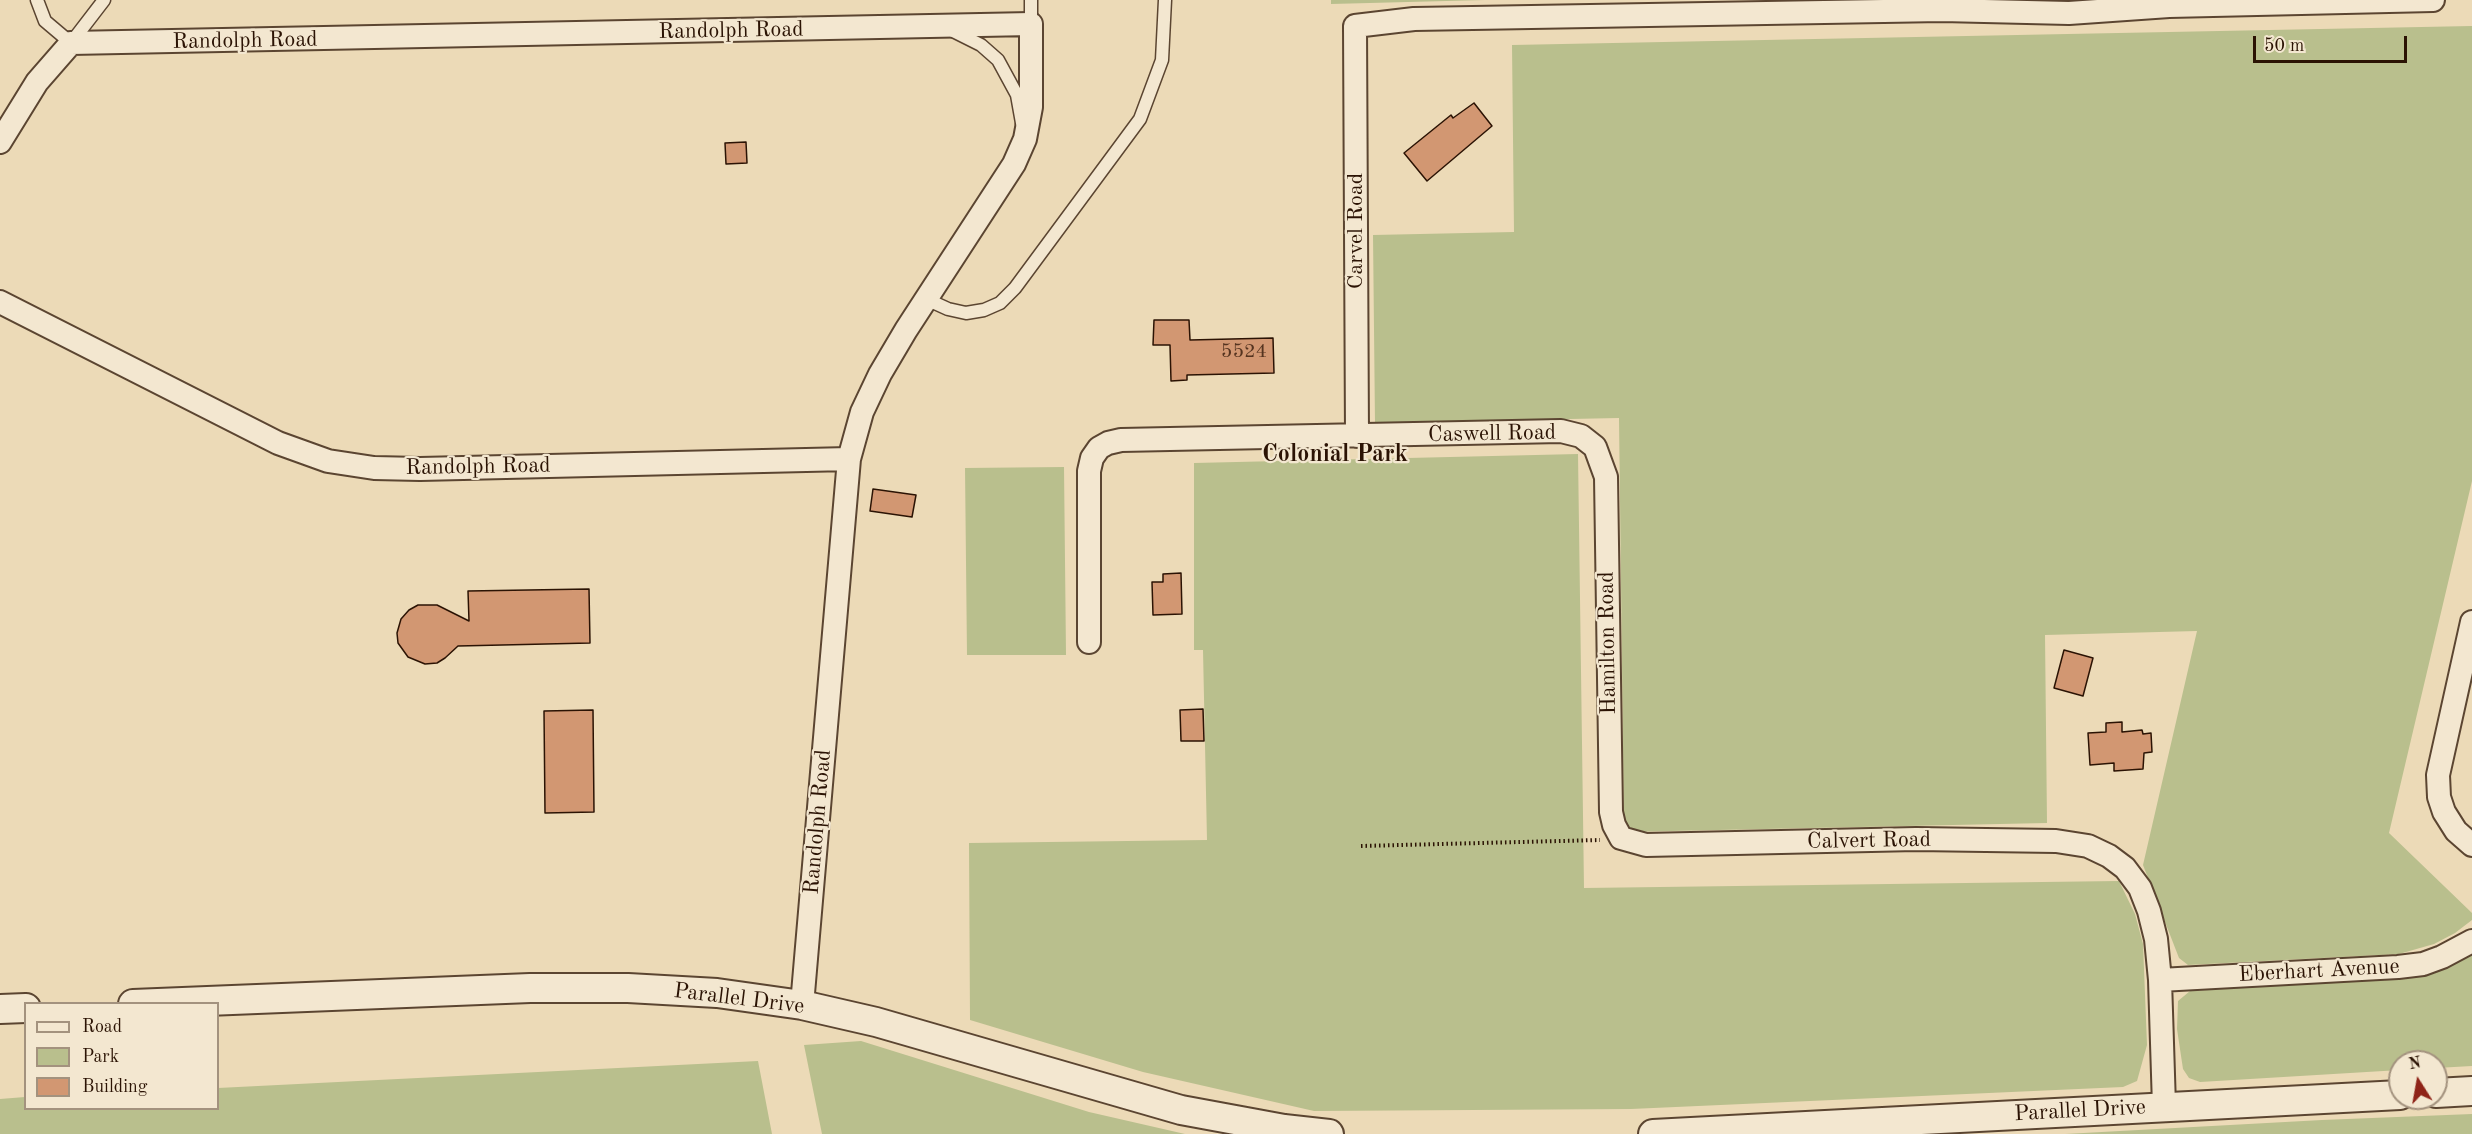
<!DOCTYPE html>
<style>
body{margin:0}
#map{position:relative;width:2472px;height:1134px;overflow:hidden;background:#ecdab7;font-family:"Old Standard TT",serif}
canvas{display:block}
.legend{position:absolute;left:24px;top:1002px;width:195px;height:108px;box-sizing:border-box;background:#f3e7d0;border:2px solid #a3927e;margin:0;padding:8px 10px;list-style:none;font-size:18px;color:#2b1304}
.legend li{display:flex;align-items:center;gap:12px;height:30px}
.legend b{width:30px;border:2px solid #a3927e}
.north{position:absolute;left:2388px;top:1050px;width:60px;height:60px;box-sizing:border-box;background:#f3e7d0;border:2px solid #a3927e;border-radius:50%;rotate:349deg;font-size:16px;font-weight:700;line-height:24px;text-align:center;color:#2b1304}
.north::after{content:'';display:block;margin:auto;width:21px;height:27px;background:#8f2418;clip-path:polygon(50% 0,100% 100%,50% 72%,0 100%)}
.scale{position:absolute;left:2253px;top:36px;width:154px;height:27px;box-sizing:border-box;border:3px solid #2b1304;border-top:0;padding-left:8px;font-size:18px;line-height:21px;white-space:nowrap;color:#2b1304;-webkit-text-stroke:4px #f3e7d0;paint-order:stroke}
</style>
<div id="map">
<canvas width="2472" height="1134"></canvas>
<ul class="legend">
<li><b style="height:8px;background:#f3e7d0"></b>Road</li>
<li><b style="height:16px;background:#b9bf8d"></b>Park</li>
<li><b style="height:16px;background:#d29772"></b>Building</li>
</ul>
<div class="north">N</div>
<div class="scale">50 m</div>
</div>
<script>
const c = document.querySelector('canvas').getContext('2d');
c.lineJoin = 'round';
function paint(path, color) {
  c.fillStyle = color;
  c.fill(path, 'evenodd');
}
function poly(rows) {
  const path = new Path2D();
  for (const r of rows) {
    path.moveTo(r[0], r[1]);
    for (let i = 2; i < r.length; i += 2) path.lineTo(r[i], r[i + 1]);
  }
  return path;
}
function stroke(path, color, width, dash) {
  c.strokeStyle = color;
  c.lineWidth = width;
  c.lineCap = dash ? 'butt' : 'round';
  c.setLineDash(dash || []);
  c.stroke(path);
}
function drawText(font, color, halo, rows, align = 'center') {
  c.font = font + ' "Old Standard TT",serif';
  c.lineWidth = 4.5;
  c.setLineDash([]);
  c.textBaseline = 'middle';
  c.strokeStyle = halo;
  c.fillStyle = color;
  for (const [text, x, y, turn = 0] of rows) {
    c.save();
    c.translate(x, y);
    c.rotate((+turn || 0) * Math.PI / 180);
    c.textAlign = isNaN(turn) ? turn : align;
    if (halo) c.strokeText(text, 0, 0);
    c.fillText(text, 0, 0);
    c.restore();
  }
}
const green = poly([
 [1331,0,1485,0,1331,4],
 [2472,26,2472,481,2389,833,2472,913,2472,920,2455,933,2434,944,2399,954,2188,965,2179,958,2143,865,2197,631,2045,635,2047,823,1624,832,1619,418,1375,423,1373,235,1514,232,1512,45],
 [1578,454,1584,888,2119,881,2135,914,2143,944,2147,1045,2137,1081,2123,1087,1631,1109,1314,1111,1143,1072,970,1020,969,843,1207,840,1203,650,1194,650,1194,463],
 [1064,467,1066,655,967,655,965,468],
 [2472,950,2472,1066,2436,1068,2436,1062,2400,1062,2400,1070,2200,1082,2189,1078,2183,1069,2177,1029,2178,1001,2190,991,2413,977,2459,960],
 [861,1041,1089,1112,1185,1134,822,1134,804,1045],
 [758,1061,772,1134,0,1134,0,1099,25,1097,26,1108,218,1108,218,1088],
 [2472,1114,2472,1134,2065,1134,2322,1120]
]);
const building = poly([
 [1474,103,1492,126,1427,181,1404,153,1451,115,1453,118,1474,103],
 [746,142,747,163,726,164,725,143,746,142],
 [1154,320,1189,320,1190,340,1273,338,1274,373,1187,375,1187,380,1171,381,1170,345,1153,345,1154,320],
 [873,489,916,495,912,517,870,511,873,489],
 [1181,573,1182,614,1153,615,1152,582,1163,582,1163,574,1181,573],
 [589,589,590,643,458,646,445,658,437,663,425,664,408,657,398,643,397,633,401,619,409,610,418,605,437,605,469,621,468,591,589,589],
 [2064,650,2093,658,2083,696,2054,688,2064,650],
 [1203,709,1204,741,1181,741,1180,710,1203,709],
 [593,710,594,812,545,813,544,711,593,710],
 [2122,722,2122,732,2142,730,2143,734,2151,733,2152,752,2144,753,2143,769,2114,771,2114,763,2090,765,2088,733,2106,732,2106,723,2122,722]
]);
const path = poly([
 [1361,846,1600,840]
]);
const service = poly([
 [37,0,45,21,71,43,104,0],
 [1031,24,1031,0],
 [951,30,981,45,998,60,1017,95,1022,123],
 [926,299,948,309,966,313,984,310,1000,303,1015,288,1140,119,1162,60,1165,0]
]);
const minor = poly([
 [0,142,37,82,71,43,1031,24,1031,107,1025,139,1014,164,906,330,880,374,862,412,849,459,802,1005],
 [0,302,278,443,328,461,374,468,420,469,849,459],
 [1357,436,1355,26,1414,19,1942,10,2069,13,2169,6,2433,0],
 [2472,622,2438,775,2439,797,2444,812,2456,831,2472,845],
 [1089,642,1089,471,1092,458,1099,448,1108,443,1121,440,1561,431,1581,436,1595,447,1606,477,1611,812,1614,825,1621,838,1646,845,1916,839,2056,841,2088,846,2109,856,2125,868,2140,888,2149,911,2156,939,2160,980,2164,1106],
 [2160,980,2398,967,2423,964,2442,957,2472,941]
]);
const tertiary = poly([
 [133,1004,530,988,628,988,717,993,802,1005,876,1022,1181,1110,1284,1129,1329,1134],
 [0,1009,26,1008],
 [2436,1093,2472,1091],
 [1653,1134,2400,1095]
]);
const numberNames = [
 ["5524",1244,352]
];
const streetNames = [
 ["Randolph Road",731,31,-1],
 ["Randolph Road",245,41,-1],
 ["Carvel Road",1356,231,-90],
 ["Caswell Road",1492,434,-1],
 ["Randolph Road",478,467,-1],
 ["Hamilton Road",1608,643,-91],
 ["Randolph Road",818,822,-85],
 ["Calvert Road",1869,841,-1],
 ["Eberhart Avenue",2319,971,-3],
 ["Parallel Drive",739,999,7],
 ["Parallel Drive",2080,1111,-3]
];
const neighbourhoodNames = [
 ["Colonial Park",1335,455]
];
paint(green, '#b9bf8d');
paint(building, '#d29772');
stroke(building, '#2b1304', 1.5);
stroke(service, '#5b4531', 15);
stroke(minor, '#5b4531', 26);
stroke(tertiary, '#5b4531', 32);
stroke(path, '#2b1304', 4, [1.5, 3]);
stroke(service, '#f3e7d0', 12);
stroke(minor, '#f3e7d0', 22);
stroke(tertiary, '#f3e7d0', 28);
drawText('20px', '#553420', null, numberNames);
drawText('22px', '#2b1304', '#f3e7d0', streetNames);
drawText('bold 24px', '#2b1304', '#f3e7d0', neighbourhoodNames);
</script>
